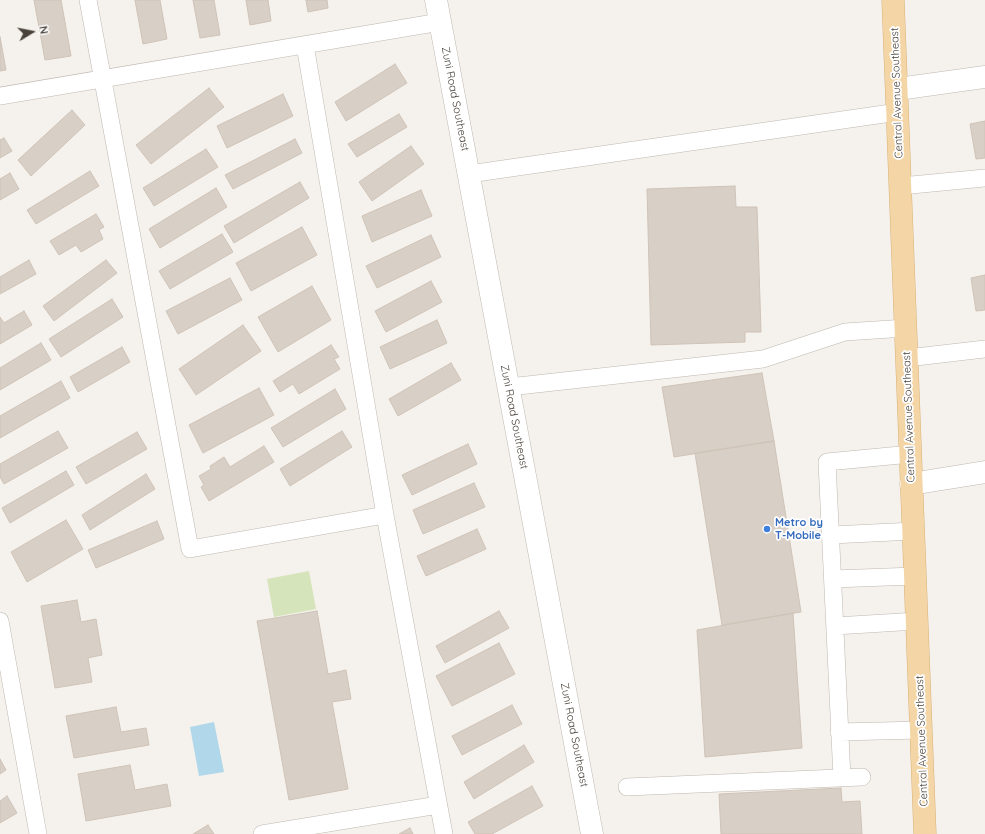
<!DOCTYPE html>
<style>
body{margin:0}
#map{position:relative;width:985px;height:834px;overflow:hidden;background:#f5f1ed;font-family:Quicksand,sans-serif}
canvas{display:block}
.north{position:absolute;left:12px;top:12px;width:40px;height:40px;-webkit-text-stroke:3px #fff;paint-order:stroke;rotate:80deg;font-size:11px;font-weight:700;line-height:16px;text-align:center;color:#49423b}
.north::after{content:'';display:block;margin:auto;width:14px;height:18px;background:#49423b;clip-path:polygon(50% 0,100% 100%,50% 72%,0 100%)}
</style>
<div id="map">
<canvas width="985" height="834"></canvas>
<div class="north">N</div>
</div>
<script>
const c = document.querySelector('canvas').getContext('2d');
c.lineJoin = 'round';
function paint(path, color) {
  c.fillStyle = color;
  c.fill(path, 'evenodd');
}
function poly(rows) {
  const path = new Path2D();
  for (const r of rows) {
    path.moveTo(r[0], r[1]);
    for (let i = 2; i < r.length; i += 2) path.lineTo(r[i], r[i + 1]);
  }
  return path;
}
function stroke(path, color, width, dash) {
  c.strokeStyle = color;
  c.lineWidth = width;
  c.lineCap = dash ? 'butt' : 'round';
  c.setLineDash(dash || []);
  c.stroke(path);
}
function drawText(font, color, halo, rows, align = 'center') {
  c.font = font + ' Quicksand,sans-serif';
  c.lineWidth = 3.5;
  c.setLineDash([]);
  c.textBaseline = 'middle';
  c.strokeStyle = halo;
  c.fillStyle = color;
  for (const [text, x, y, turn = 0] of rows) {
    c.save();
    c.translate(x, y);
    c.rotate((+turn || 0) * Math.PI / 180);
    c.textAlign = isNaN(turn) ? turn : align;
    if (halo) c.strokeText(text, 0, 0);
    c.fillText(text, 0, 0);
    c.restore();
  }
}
const green = poly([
 [309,571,316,609,274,617,267,579]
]);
const water = poly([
 [214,722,224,772,199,776,190,727]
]);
const building = poly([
 [34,0,61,0,71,56,45,60,34,0],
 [135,0,160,0,167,39,143,44,135,0],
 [193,0,214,0,220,35,200,38,193,0],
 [246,0,268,0,271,21,250,25,246,0],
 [306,0,327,0,328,8,308,12,306,0],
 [0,37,6,70,0,71,0,37],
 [395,64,407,83,346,121,335,102,395,64],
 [209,88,224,107,151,164,136,145,209,88],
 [283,94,293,116,227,148,217,126,283,94],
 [72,110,85,125,31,176,18,160,72,110],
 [399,114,407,127,357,157,348,144,399,114],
 [985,121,985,158,976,159,970,124,985,121],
 [4,138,12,151,0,158,0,140,4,138],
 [295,139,302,153,233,189,225,175,295,139],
 [411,146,424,164,372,201,359,182,411,146],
 [206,149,218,167,154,206,143,188,206,149],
 [90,171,99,186,36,224,27,210,90,171],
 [10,173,19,189,0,200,0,179,10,173],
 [300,182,309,198,234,243,224,226,300,182],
 [735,186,736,207,757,207,761,332,745,332,745,342,651,345,647,189,735,186],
 [216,188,227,207,160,248,149,229,216,188],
 [421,190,432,216,372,242,362,216,421,190],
 [96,214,104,227,99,230,103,239,81,252,76,245,59,255,50,241,96,214],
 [302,227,317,255,251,291,236,263,302,227],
 [222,234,233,252,170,289,159,271,222,234],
 [431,235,441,257,377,288,366,266,431,235],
 [29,260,36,274,0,294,0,277,29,260],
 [106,260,117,273,54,321,43,306,106,260],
 [985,275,985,310,976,311,971,278,985,275],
 [230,278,242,300,178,334,166,311,230,278],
 [431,281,442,302,386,332,375,311,431,281],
 [312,286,331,320,278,352,258,317,312,286],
 [112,299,123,317,61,357,49,339,112,299],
 [24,311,32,325,0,344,0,317,4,323,24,311],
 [437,320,447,343,390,369,380,347,437,320],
 [243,325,261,351,196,395,179,369,243,325],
 [41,343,51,360,0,390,0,368,41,343],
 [331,345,339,357,334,359,340,369,299,394,293,384,280,392,273,381,331,345],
 [122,347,130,362,78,392,70,377,122,347],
 [451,363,461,380,398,416,389,399,451,363],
 [762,373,774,441,674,457,662,387,762,373],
 [61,381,70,398,0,438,0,416,61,381],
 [259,388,274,415,203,453,189,425,259,388],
 [335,389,346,409,283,447,271,428,335,389],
 [58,431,68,448,4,484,0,477,0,464,58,431],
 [342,431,352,447,290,486,280,469,342,431],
 [137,432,147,449,86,484,76,467,137,432],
 [774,441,801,612,722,625,695,453,774,441],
 [468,444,477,464,412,495,402,475,468,444],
 [264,446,274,462,209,501,201,487,204,485,199,476,211,469,210,466,224,457,230,467,264,446],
 [66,471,74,485,10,523,2,508,66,471],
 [146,474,155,489,90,530,82,515,146,474],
 [474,483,485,507,423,534,413,510,474,483],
 [66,520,83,549,27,582,11,552,66,520],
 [157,521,164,539,96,568,88,550,157,521],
 [477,529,486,549,426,576,417,556,477,529],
 [77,600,81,622,96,619,102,655,88,658,92,682,55,688,41,606,77,600],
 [317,611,328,674,346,670,351,699,332,702,348,789,289,800,257,621,317,611],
 [499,611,509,628,445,663,436,646,499,611],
 [793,613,802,748,705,757,697,630,793,613],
 [499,643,515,674,452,706,436,676,499,643],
 [512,705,522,724,462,755,452,736,512,705],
 [116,707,121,732,146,728,149,745,74,758,66,716,116,707],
 [524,745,534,762,474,799,464,782,524,745],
 [0,759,6,770,0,774,0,759],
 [130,765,135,790,167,784,171,806,86,821,78,774,130,765],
 [532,786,543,806,492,834,475,834,468,822,532,786],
 [841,788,842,802,860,801,862,834,721,834,719,794,841,788],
 [7,796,17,813,0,823,0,801,7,796],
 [208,825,214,834,193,834,208,825],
 [410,828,413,834,399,834,410,828]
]);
const service = poly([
 [88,0,190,549,385,515],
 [305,45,385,515,444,834],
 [0,96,440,22],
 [469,174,898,112],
 [901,186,985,178],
 [907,358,985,349],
 [509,387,763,359,845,332,906,328],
 [831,535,914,531],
 [833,579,915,576],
 [0,621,38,834],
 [835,626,917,621],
 [839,732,921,730],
 [842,778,827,462,911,454],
 [627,787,862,777],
 [262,834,438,805]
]);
const minor = poly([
 [898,89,985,77],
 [911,484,985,472]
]);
const tertiary = poly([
 [436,0,592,834]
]);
const primary = poly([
 [893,0,925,834]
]);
const markers = [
 [767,529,4,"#3f7fe0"]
];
const streetNames = [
 ["Central Avenue Southeast",897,93,-92],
 ["Zuni Road Southeast",455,99,79],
 ["Zuni Road Southeast",514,417,79],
 ["Central Avenue Southeast",909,417,-92],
 ["Zuni Road Southeast",574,735,79],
 ["Central Avenue Southeast",922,741,-92]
];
const shopNames = [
 ["Metro by",775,523],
 ["T-Mobile",775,536]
];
paint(green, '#d5e4ba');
paint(water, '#b0d8ea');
paint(building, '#d8cfc6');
stroke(building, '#cfc3b7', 1);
stroke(service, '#bfb8b0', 18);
stroke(minor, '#bfb8b0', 23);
stroke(tertiary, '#bfb8b0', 23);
stroke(primary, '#d8b177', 23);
stroke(service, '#fff', 17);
stroke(minor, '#fff', 22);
stroke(tertiary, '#fff', 22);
stroke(primary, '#f4d6a6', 22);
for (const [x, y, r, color] of markers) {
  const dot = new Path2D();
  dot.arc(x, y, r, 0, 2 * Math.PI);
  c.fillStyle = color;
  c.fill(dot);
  stroke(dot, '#fff', 1.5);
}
drawText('11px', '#49423b', '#fff', streetNames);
drawText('bold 11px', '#366cbe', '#fff', shopNames, 'left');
</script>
